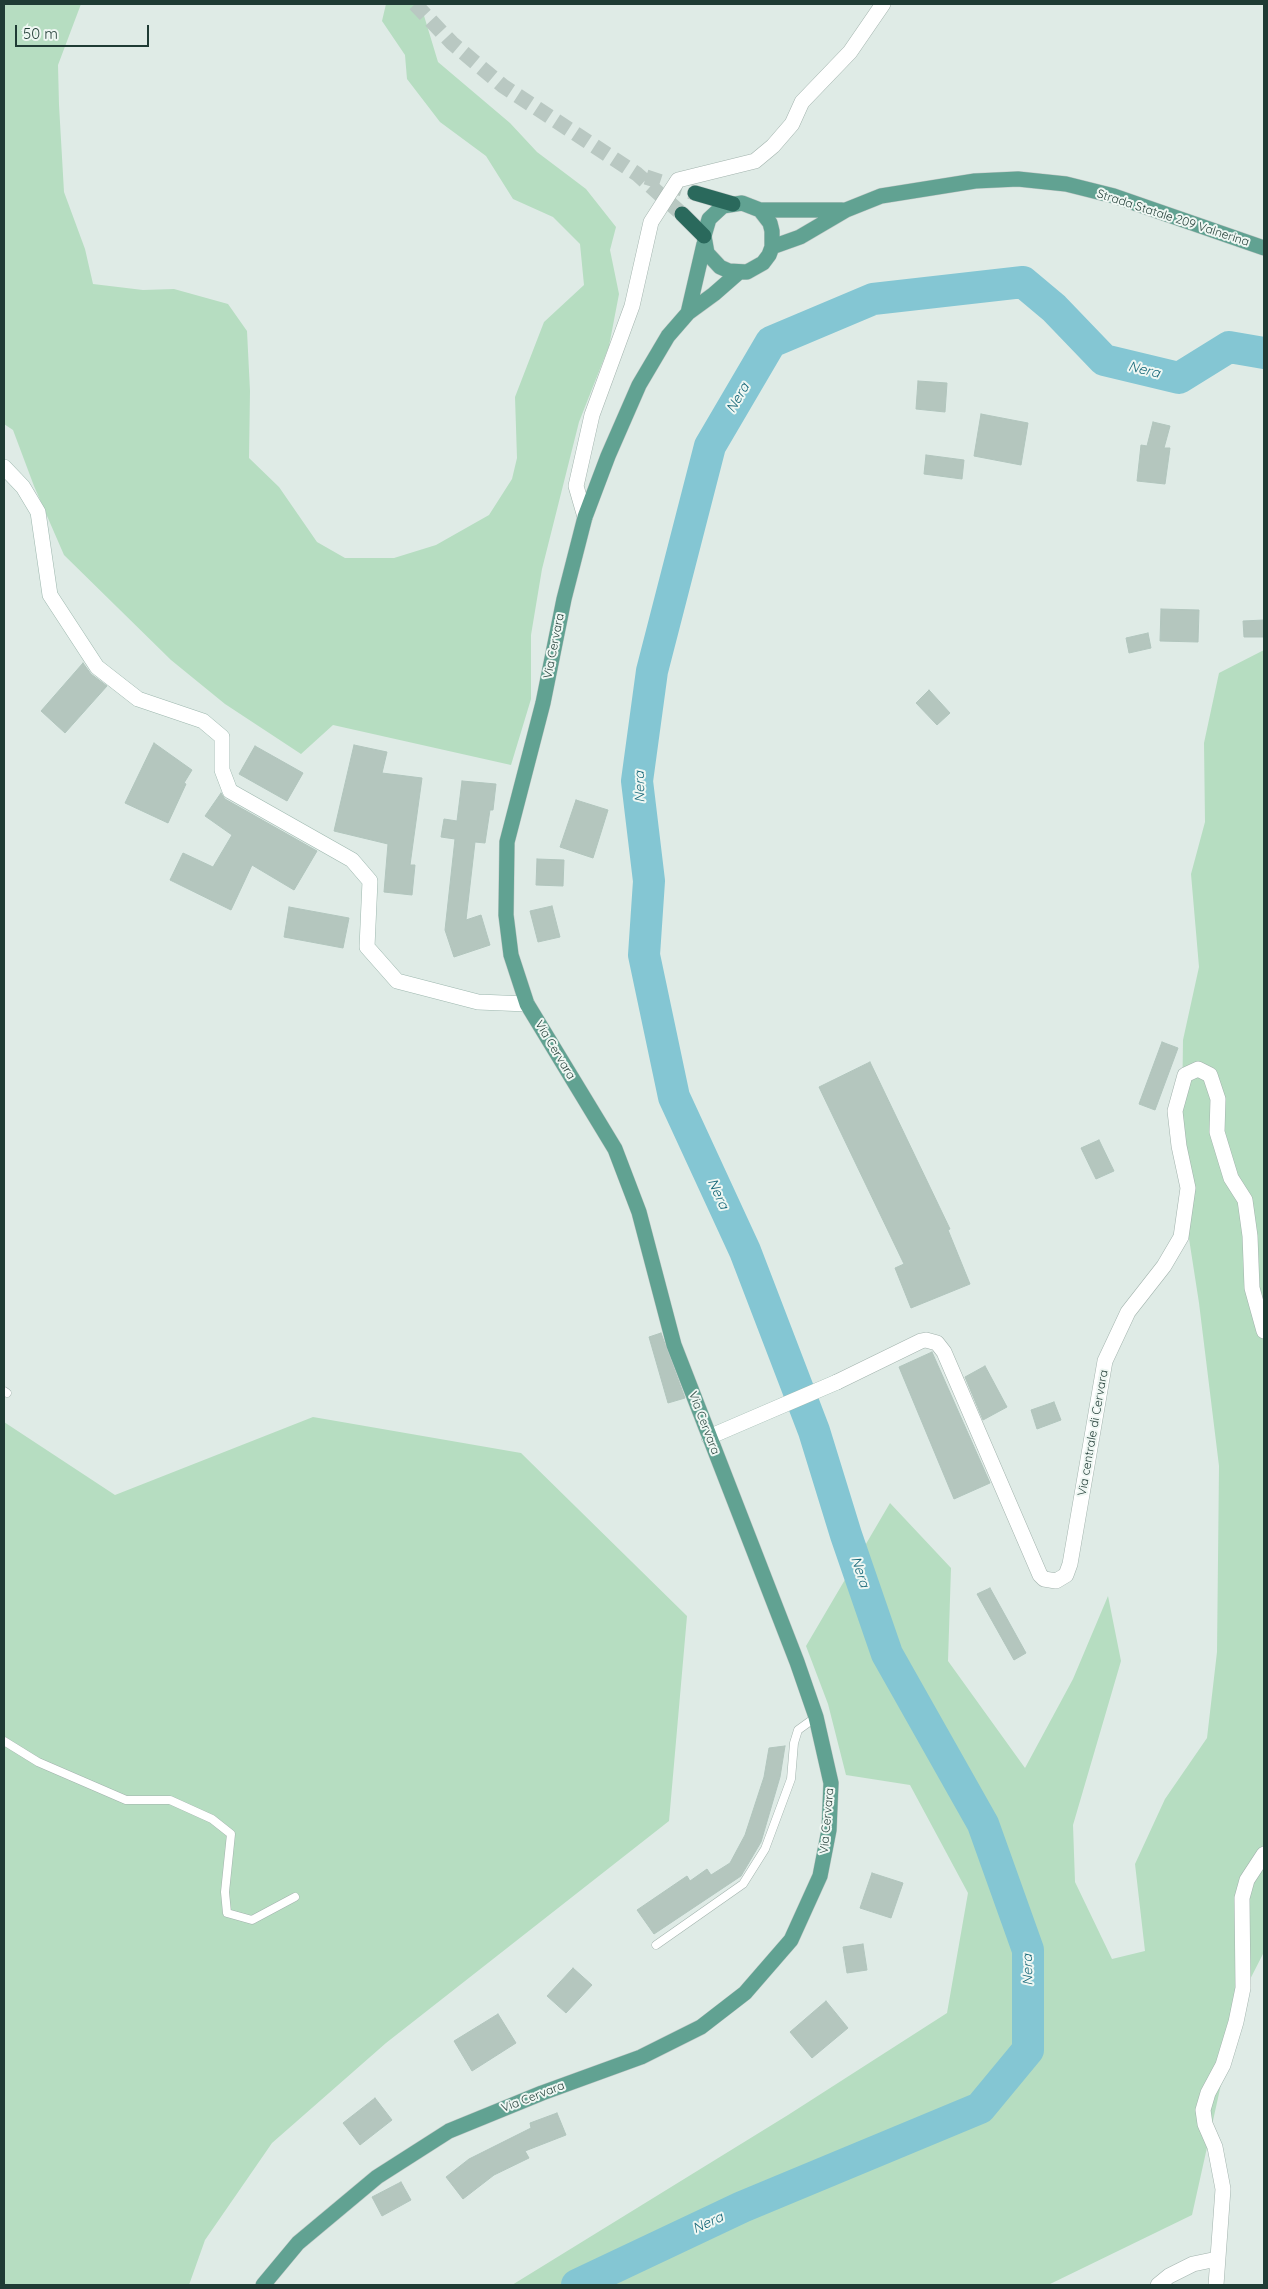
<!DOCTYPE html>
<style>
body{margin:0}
#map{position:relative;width:1268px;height:2289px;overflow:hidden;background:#dfebe6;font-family:Quicksand,sans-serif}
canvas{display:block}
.frame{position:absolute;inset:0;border:5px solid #1f3b34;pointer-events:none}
.scale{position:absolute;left:15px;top:25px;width:134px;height:22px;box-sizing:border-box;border:2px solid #1f3b34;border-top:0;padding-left:6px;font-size:15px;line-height:18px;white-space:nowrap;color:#1f3b34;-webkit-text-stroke:4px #eff7f3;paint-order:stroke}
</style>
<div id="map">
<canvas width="1268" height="2289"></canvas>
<div class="frame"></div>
<div class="scale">50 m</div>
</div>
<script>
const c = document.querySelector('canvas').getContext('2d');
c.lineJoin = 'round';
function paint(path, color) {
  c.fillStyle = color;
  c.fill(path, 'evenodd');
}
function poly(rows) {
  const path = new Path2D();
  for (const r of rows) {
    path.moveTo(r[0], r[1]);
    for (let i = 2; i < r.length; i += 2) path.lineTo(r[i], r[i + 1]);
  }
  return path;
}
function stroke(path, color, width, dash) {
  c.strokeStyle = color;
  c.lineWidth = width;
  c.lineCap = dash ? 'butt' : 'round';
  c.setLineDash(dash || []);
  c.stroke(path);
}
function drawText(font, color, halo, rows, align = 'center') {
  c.font = font + ' Quicksand,sans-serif';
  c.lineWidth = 4;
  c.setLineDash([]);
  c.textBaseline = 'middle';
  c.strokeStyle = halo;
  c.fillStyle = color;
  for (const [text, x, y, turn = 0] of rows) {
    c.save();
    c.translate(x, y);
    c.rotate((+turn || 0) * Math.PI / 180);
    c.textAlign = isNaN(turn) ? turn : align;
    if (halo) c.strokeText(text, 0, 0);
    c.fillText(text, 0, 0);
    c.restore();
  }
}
const green = poly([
 [4,4,81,4,58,65,59,105,64,192,85,249,93,284,143,290,174,289,228,304,247,331,250,391,249,458,279,487,317,542,345,558,394,558,436,545,489,515,512,479,517,458,515,397,544,322,584,285,580,244,553,217,513,199,486,156,440,122,407,79,405,55,382,21,386,4,425,4,422,9,438,62,510,123,537,152,586,189,616,227,610,250,619,294,609,346,579,422,542,569,531,635,531,699,511,765,333,725,301,754,225,704,171,660,64,555,34,486,13,430,4,424],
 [1264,650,1264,1952,1240,1999,1192,2215,1048,2285,512,2285,788,2115,947,2013,968,1893,910,1785,846,1775,828,1704,806,1646,890,1503,951,1568,948,1661,1025,1768,1073,1679,1108,1596,1121,1661,1073,1825,1075,1882,1112,1959,1145,1951,1135,1864,1165,1799,1207,1738,1217,1652,1219,1466,1199,1303,1181,1187,1183,1040,1199,967,1191,874,1205,822,1204,743,1219,673],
 [313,1417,521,1453,687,1616,669,1821,386,2043,272,2143,205,2240,189,2285,4,2285,4,1422,115,1495]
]);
const river = poly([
 [577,2285,742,2207,980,2108,1028,2050,1028,1950,983,1824,887,1654,846,1535,814,1431,745,1251,674,1097,644,955,649,881,637,781,652,671,710,446,771,342,873,299,1023,282,1054,308,1104,360,1179,378,1229,347,1264,353]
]);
const building = poly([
 [918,381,947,383,945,412,916,409,918,381],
 [981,414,1028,423,1021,465,974,456,981,414],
 [1153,422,1170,426,1164,448,1170,448,1165,484,1137,481,1141,445,1147,446,1153,422],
 [926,455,964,460,962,479,924,474,926,455],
 [1161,609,1199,610,1198,642,1160,641,1161,609],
 [1264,620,1264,637,1244,637,1243,621,1264,620],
 [1148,633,1151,648,1129,653,1126,638,1148,633],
 [83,663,91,674,107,686,65,733,41,711,83,663],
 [929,690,950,713,937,725,916,703,929,690],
 [154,743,192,770,184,783,186,784,168,823,125,803,154,743],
 [354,745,387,752,382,773,422,778,410,865,415,865,412,895,384,892,388,844,334,831,354,745],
 [255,746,303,773,287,801,239,774,255,746],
 [462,781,496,784,493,810,490,810,485,843,475,842,466,920,481,915,490,945,454,957,445,930,455,839,441,837,444,819,457,821,462,781],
 [221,793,225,799,317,851,294,890,252,865,231,910,170,880,183,853,213,867,232,835,205,816,221,793],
 [576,800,608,810,593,858,560,847,576,800],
 [537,859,564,860,563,886,536,885,537,859],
 [552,906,560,937,538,942,530,911,552,906],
 [289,907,349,918,343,948,284,937,289,907],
 [1162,1042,1178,1048,1155,1110,1139,1104,1162,1042],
 [870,1062,950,1229,948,1230,970,1284,911,1308,895,1268,904,1264,819,1087,870,1062],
 [1099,1140,1114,1171,1096,1179,1081,1148,1099,1140],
 [661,1333,685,1398,668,1403,649,1337,661,1333],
 [932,1352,990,1483,954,1499,899,1367,932,1352],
 [985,1366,1007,1407,983,1420,965,1377,985,1366],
 [1054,1402,1061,1420,1037,1429,1031,1410,1054,1402],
 [990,1588,1026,1653,1014,1660,977,1594,990,1588],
 [785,1746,780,1777,761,1842,741,1876,654,1934,637,1910,687,1876,690,1881,707,1869,711,1875,730,1863,745,1835,764,1777,769,1748,785,1746],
 [872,1873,903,1883,891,1918,860,1908,872,1873],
 [863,1944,867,1970,847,1973,843,1947,863,1944],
 [573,1968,592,1985,566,2013,547,1996,573,1968],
 [826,2001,848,2028,812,2058,790,2032,826,2001],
 [498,2014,516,2043,472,2071,454,2041,498,2014],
 [375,2098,392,2120,360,2145,343,2123,375,2098],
 [557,2113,566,2135,525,2151,529,2158,494,2175,463,2199,446,2177,469,2159,531,2128,530,2123,557,2113],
 [401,2182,411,2200,382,2216,372,2197,401,2182]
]);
const highwayTunnel = poly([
 [415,4,452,43,503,86,637,174,682,214],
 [646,177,695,193]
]);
const lane = poly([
 [4,1391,7,1393],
 [4,1741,38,1762,126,1800,170,1800,212,1819,231,1834,225,1892,227,1913,252,1920,295,1897],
 [656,1945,743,1884,765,1849,791,1779,794,1743,798,1730,816,1717]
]);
const street = poly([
 [585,517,576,486,592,415,632,306,651,222,678,180,755,161,773,146,792,124,802,102,850,52,883,4],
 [837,1382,921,1341,926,1340,937,1343,944,1352,1040,1575,1044,1579,1056,1581,1066,1575,1070,1564,1105,1361,1128,1312,1164,1266,1181,1237,1188,1188,1179,1146,1175,1111,1185,1075,1198,1069,1210,1075,1218,1099,1217,1132,1231,1178,1245,1200,1250,1236,1252,1288,1264,1331],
 [1158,2285,1169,2276,1193,2264,1217,2259],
 [1216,2285,1223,2189,1215,2147,1205,2124,1203,2110,1208,2093,1223,2065,1236,2022,1243,1988,1242,1898,1247,1880,1264,1854]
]);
const secondary = poly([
 [4,467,23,487,38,512,50,595,97,667,138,699,203,721,222,737,222,770,230,791,352,860,370,881,367,947,397,981,478,1002,527,1004],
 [709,1437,837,1382]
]);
const primary = poly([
 [760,210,770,223,772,231,772,247,769,255,763,263,747,272,729,271,720,267,707,253,704,236,709,219,723,206,742,203,760,210,842,210],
 [772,247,800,237,846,210,881,196,975,181,1018,179,1066,184,1114,196,1264,248],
 [688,313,704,244],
 [263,2285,298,2243,377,2177,449,2131,542,2093,641,2057,701,2027,745,1993,791,1940,820,1876,829,1830,831,1783,816,1717,797,1662,674,1345,639,1212,615,1149,527,1004,511,955,506,915,507,842,543,703,564,599,585,517,608,456,639,385,668,336,688,313,714,294,738,273]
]);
const highway = poly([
 [695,193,733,204],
 [682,214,704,236]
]);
const streetNames = [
 ["Strada Statale 209 Valnerina",1173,218,18],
 ["Via Cervara",554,646,-79],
 ["Via Cervara",555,1050,59],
 ["Via Cervara",704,1423,69],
 ["Via centrale di Cervara",1093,1433,-80],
 ["Via Cervara",827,1821,-85],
 ["Via Cervara",533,2097,-21]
];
const waterNames = [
 ["Nera",1144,370,14],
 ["Nera",738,398,-60],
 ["Nera",640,787,-91],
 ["Nera",718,1194,65],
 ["Nera",860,1572,72],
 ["Nera",1028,1970,-91],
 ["Nera",708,2223,-25]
];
paint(green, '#b6ddc1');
stroke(river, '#84c6d3', 32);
paint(building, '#b4c6be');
stroke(building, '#b1c5bd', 1);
stroke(highwayTunnel, '#b9c8c2', 15, [15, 8]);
stroke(lane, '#a2b3ad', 9);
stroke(street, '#a2b3ad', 16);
stroke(secondary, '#9db7ae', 16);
stroke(primary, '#c0c8c6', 16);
stroke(highway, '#c0c8c6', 16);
stroke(lane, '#fff', 8);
stroke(street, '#fff', 15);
stroke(secondary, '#fff', 15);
stroke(primary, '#61a292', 15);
stroke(highway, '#2a695c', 15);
drawText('12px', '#1f3b34', '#eff7f3', streetNames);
drawText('italic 14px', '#176879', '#eff7f3', waterNames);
</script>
